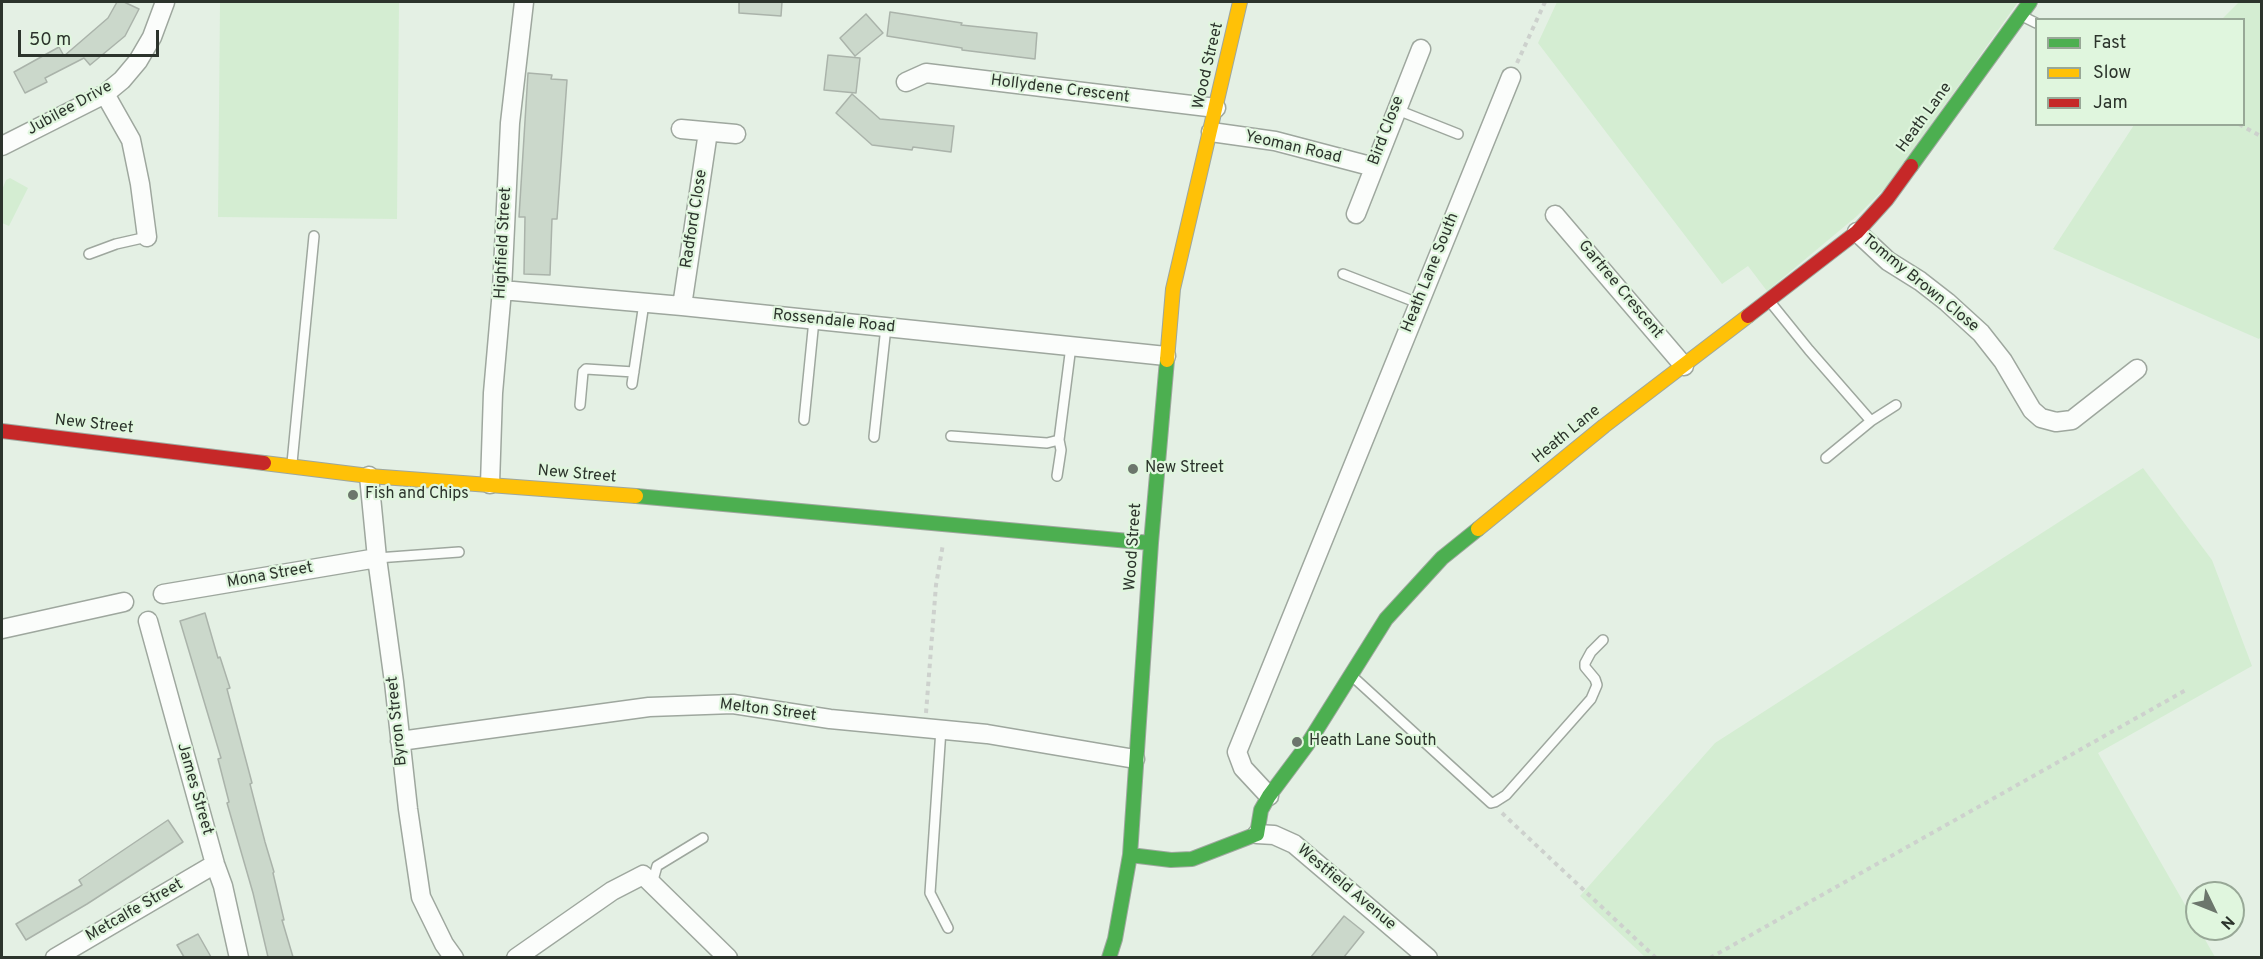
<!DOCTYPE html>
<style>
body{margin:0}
#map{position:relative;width:2263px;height:959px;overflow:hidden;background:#e4f0e4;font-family:Overpass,sans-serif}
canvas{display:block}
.frame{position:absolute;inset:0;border:3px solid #2c342c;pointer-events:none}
.legend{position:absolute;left:2035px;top:18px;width:210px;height:108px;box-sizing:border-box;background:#e0f6de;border:2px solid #98a897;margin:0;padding:8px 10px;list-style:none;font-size:18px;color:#2c342c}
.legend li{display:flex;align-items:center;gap:12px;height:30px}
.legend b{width:30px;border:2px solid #98a897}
.north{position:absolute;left:2185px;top:881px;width:60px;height:60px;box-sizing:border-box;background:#e0f6de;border:2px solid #98a897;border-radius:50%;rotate:133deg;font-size:16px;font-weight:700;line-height:24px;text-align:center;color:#2c342c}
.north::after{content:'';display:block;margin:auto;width:21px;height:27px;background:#6c766c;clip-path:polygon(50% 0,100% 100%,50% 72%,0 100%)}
.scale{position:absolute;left:18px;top:30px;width:141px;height:27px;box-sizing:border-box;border:3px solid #2c342c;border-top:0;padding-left:8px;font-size:18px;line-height:21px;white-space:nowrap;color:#2c342c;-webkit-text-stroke:4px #e0f6de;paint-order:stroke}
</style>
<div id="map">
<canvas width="2263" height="959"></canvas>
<div class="frame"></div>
<ul class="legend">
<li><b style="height:8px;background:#4caf50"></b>Fast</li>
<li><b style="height:8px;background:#ffc107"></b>Slow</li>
<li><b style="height:8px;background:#c62828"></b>Jam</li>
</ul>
<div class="north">N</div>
<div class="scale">50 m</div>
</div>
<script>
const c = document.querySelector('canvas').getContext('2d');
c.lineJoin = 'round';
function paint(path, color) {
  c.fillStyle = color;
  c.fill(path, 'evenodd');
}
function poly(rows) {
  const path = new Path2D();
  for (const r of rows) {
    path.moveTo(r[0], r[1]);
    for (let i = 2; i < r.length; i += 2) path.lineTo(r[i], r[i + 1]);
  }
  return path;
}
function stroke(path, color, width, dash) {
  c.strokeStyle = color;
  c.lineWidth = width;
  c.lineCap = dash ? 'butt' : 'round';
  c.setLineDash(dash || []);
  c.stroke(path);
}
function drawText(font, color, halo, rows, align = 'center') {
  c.font = font + ' Overpass,sans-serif';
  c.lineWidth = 4.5;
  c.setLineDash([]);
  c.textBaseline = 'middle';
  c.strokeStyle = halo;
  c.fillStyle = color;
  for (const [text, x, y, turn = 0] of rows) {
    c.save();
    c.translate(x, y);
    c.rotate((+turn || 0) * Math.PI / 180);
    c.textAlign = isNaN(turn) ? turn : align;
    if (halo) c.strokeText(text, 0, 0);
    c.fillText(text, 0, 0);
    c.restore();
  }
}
const green = poly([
 [220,2,399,2,397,219,218,217],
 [1557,2,2018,2,1889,184,1857,216,1767,291,1748,266,1722,284,1538,43],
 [2239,2,2261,2,2262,335,2259,339,2053,249,2134,125,2244,124,2244,20,2222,19],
 [10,178,28,188,9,226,2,223,2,190,6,180],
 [2143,468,2212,560,2252,666,2098,753,2215,957,1645,957,1580,896,1715,743]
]);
const building = poly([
 [117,2,124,2,139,9,125,36,90,65,84,58,45,78,47,82,25,93,14,72,59,47,64,56,108,18,117,2],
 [739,2,782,2,781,16,739,13,739,2],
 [890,12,962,23,961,25,1037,33,1035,59,962,50,962,48,887,36,890,12],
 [866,14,883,33,855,56,840,38,866,14],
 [828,55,860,58,856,93,824,90,828,55],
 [528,73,552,75,551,79,567,80,557,219,552,219,550,275,524,274,525,217,519,217,528,73],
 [852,94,880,119,954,126,951,152,913,147,912,150,872,145,836,113,852,94],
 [205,613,218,658,220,657,230,688,227,689,252,783,250,784,265,842,274,872,273,873,284,920,282,920,293,957,268,957,253,893,227,803,229,802,218,759,221,758,180,621,205,613],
 [168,820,183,842,87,904,26,940,16,924,82,885,79,880,168,820],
 [1344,916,1364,932,1344,957,1311,957,1344,916],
 [198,934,211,957,184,957,177,945,198,934]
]);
const path = poly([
 [1517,63,1545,2],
 [2239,124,2262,137],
 [926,713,936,585,943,544],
 [1502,813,1656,958],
 [1710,958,2186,690]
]);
const lane = poly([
 [2022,16,2036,23],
 [1395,109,1458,134],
 [89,254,116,244,147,237],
 [1343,274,1418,303],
 [1771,303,1809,350,1871,421,1826,458],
 [632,384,644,303],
 [580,405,583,372,586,369,634,372],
 [804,420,814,320],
 [1871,421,1896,405],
 [951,436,1047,443,1059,440,1071,346],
 [874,437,886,327],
 [292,463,314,236],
 [1057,476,1061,450,1059,440],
 [377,558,459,552],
 [1352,676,1491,803,1495,802,1506,795,1591,699,1597,685,1595,679,1585,667,1585,663,1591,652,1603,640],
 [941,729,930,893,948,928],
 [652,884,657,866,703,838]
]);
const street = poly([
 [906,82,926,73,1216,108],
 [105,94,131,140,140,184,147,237],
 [681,129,736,134],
 [1211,132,1275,141,1374,167],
 [2,146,105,94,122,80,138,61,152,37,165,2],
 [1356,214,1421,49],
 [1555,215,1684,366],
 [1857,232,1888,261,1920,281,1947,302,1981,333,2003,361,2032,410,2041,418,2056,422,2072,420,2137,369],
 [502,290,682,306,1166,356],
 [682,306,708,132],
 [369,476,377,558,394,682,408,809,421,897,444,944,454,958],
 [490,484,493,393,502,290,510,123,524,2],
 [163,594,377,558],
 [148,621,215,864,223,886,239,958],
 [2,629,124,602],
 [400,741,649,707,733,704,830,719,987,734,1135,759],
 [1269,796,1243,768,1237,752,1511,77],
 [1257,834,1274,835,1294,844,1428,958],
 [55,958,215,864],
 [516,958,612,891,643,875,728,958]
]);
const fast = poly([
 [1911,166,2030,2],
 [636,496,1151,543],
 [1130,855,1171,860,1192,859,1257,834,1261,810,1269,796,1307,745,1386,619,1442,558,1478,529],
 [1109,958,1115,939,1130,855,1151,543,1167,360]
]);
const slow = poly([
 [1167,360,1173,289,1240,2],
 [264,463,369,476,636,496],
 [1478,529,1604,426,1748,316]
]);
const jam = poly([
 [1748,316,1857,232,1887,199,1911,166],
 [2,431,264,463]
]);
const markers = [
 [1133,469,6,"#6c766c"],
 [353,495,6,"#6c766c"],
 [1297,742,6,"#6c766c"]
];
const streetNames = [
 ["Wood Street",1209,66,-77],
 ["Hollydene Crescent",1060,90,7],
 ["Jubilee Drive",70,109,-29],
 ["Heath Lane",1925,118,-54],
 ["Bird Close",1387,131,-69],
 ["Yeoman Road",1293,148,13],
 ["Radford Close",695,219,-81],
 ["Highfield Street",504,243,-87],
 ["Heath Lane South",1431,273,-68],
 ["Tommy Brown Close",1920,284,39],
 ["Gartree Crescent",1620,290,50],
 ["Rossendale Road",834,322,6],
 ["New Street",94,425,6],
 ["Heath Lane",1567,435,-39],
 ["New Street",577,475,5],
 ["Wood Street",1134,547,-86],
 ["Mona Street",270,576,-10],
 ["Melton Street",768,711,7],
 ["Byron Street",398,721,-96],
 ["James Street",194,789,74],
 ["Westfield Avenue",1346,888,40],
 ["Metcalfe Street",135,911,-30]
];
const poiNames = [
 ["New Street",1145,469],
 ["Fish and Chips",365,495],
 ["Heath Lane South",1309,742]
];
paint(green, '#d4edd2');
paint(building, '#cbd8cb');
stroke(building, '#aab3aa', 1.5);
stroke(lane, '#9ea79e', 12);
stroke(street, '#9ea79e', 21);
stroke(fast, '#9ea79e', 16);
stroke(slow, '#9ea79e', 16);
stroke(jam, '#9ea79e', 16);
stroke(path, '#cdd1cd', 4, [4.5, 4.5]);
stroke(lane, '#fbfdfb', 9);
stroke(street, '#fbfdfb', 18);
stroke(fast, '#4caf50', 14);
stroke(slow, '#ffc107', 14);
stroke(jam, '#c62828', 14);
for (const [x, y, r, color] of markers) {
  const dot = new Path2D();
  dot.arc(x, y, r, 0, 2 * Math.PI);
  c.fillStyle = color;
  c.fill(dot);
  stroke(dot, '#e0f6de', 2);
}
drawText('16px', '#2c342c', '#e0f6de', streetNames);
drawText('16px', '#2c342c', '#e0f6de', poiNames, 'left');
</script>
